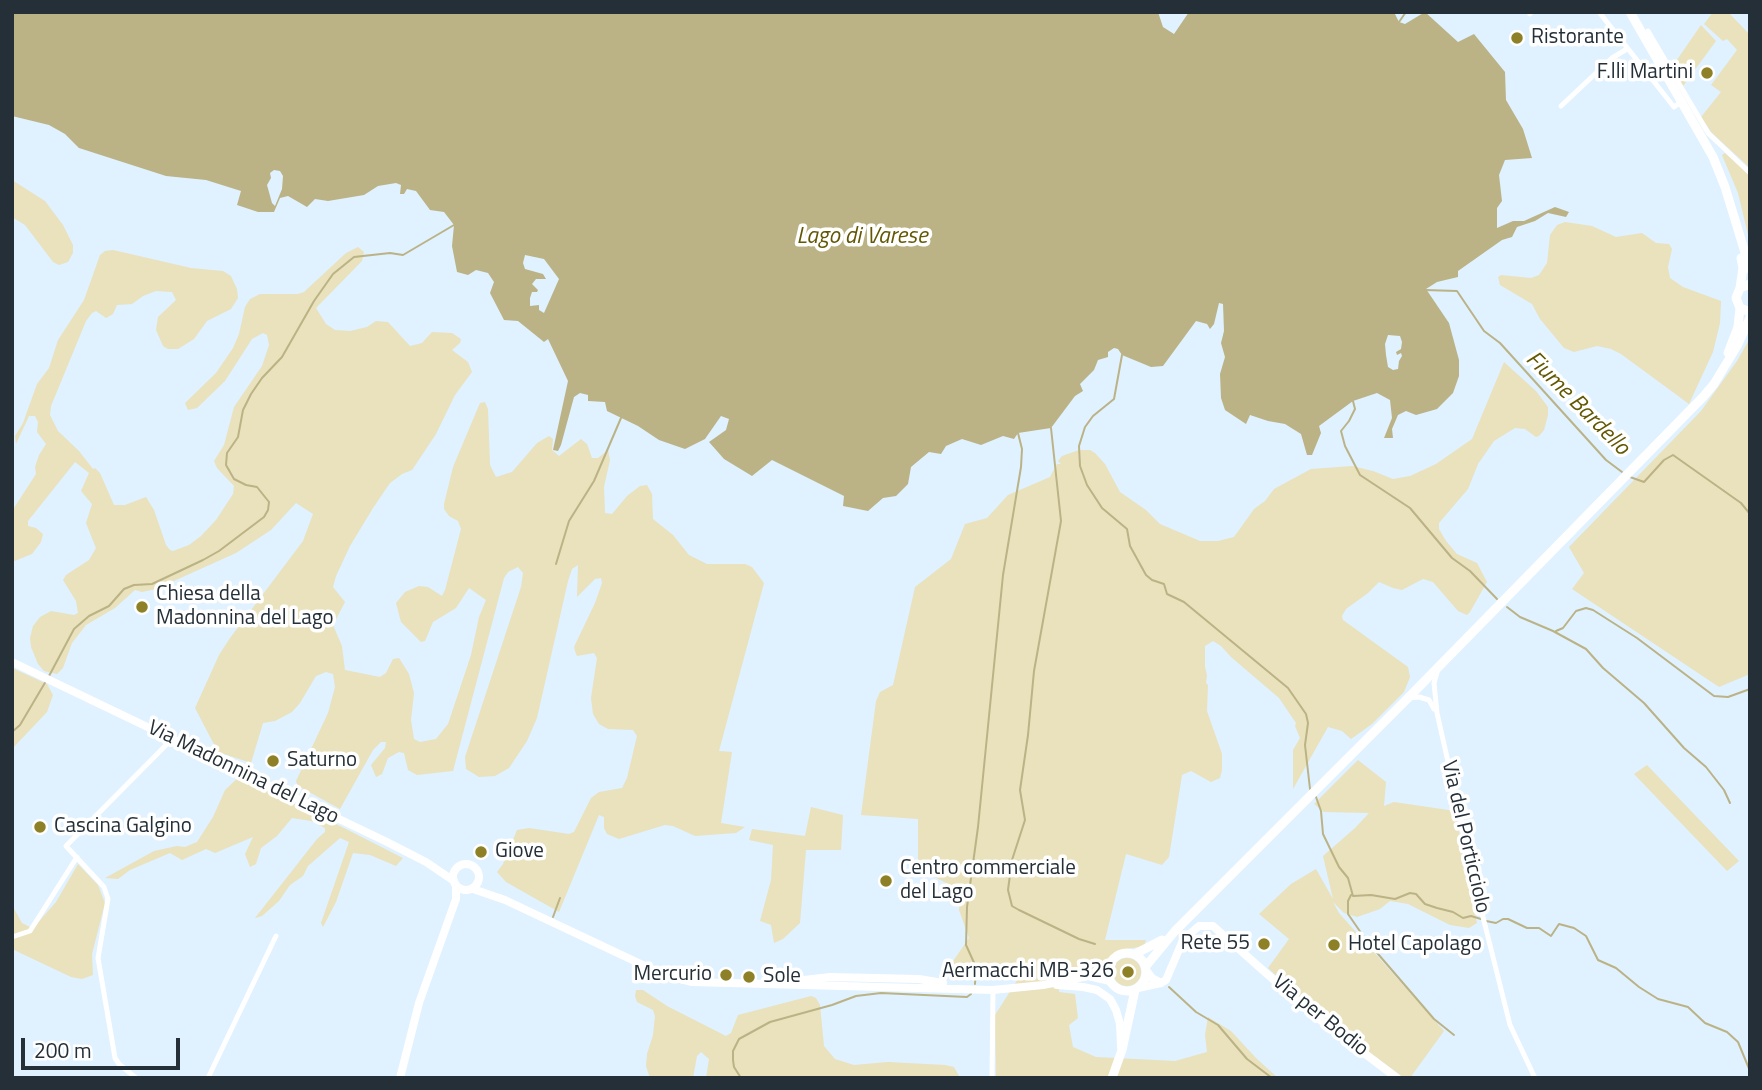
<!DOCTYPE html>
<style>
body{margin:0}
#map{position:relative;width:1762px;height:1090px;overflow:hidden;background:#e0f1ff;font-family:"Titillium Web",sans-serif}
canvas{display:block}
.frame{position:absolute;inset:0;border:14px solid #242f37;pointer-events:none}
.scale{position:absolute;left:21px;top:1038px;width:159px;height:32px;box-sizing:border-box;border:4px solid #242f37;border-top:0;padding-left:9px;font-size:21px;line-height:24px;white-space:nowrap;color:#242f37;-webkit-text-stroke:5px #fff;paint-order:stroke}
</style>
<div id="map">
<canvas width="1762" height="1090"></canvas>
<div class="frame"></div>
<div class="scale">200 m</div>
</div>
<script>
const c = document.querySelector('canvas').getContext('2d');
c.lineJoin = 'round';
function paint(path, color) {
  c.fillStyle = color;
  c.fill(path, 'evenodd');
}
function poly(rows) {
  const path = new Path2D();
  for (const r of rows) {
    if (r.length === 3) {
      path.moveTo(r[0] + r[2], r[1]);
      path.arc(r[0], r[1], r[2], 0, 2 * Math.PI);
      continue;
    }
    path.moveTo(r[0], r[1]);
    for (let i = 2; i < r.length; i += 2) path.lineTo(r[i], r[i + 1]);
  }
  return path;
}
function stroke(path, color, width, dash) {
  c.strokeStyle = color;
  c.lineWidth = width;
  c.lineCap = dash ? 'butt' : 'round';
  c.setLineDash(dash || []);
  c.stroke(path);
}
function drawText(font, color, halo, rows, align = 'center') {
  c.font = font + ' "Titillium Web",sans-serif';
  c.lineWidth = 7;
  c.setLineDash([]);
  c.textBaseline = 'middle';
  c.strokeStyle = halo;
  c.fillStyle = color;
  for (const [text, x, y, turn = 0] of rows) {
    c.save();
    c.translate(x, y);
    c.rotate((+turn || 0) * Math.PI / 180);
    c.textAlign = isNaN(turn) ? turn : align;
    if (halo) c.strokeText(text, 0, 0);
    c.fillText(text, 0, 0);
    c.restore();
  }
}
const green = poly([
 [1713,12,1728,12,1750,35,1750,168,1712,133,1701,117,1721,92,1711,85,1737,50,1727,39,1723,41,1704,24],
 [1701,25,1716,41,1683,86,1672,67],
 [1725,153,1750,175,1750,243,1738,193,1722,155],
 [12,180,45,201,63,225,73,245,73,253,68,262,59,265,53,262,25,225,12,217],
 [1565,222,1592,226,1616,237,1642,233,1656,243,1669,244,1672,249,1668,267,1670,278,1683,287,1721,301,1720,323,1713,352,1689,404,1621,354,1611,349,1597,346,1574,352,1564,348,1540,319,1532,304,1500,285,1498,277,1501,275,1531,278,1539,275,1547,263,1550,235,1557,225],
 [358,247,364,252,362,261,316,308,326,324,335,330,350,331,367,327,376,321,388,322,410,346,422,343,432,332,452,333,461,339,460,343,452,350,468,362,472,372,455,395,436,434,412,470,402,474,390,483,373,508,350,546,336,576,333,587,345,602,333,625,342,646,345,670,380,677,386,673,393,659,399,658,409,674,414,693,411,720,414,739,420,742,436,739,448,724,471,655,479,617,486,600,469,588,456,608,433,622,425,641,421,642,401,622,396,603,405,592,419,586,428,587,442,596,445,590,461,529,458,521,449,516,444,509,444,504,453,467,480,403,485,402,488,409,490,465,496,477,512,472,537,443,549,436,553,439,552,450,559,456,581,439,587,444,592,458,598,458,608,450,610,460,604,487,605,513,612,514,627,496,640,486,647,485,652,494,653,519,673,535,689,555,707,564,745,564,752,567,764,583,719,751,732,752,721,823,745,827,736,833,695,836,673,826,665,825,619,839,607,834,604,828,604,817,599,815,559,912,506,882,497,872,503,864,517,830,529,828,569,834,574,832,591,798,599,792,622,788,627,778,637,736,633,730,608,729,599,724,593,714,591,698,597,658,594,653,577,656,575,651,574,647,595,603,602,583,601,578,595,579,577,597,578,565,572,569,568,581,537,718,527,741,509,768,495,776,479,777,466,769,465,757,521,587,523,573,518,567,508,572,504,578,453,771,417,775,408,770,404,753,399,752,388,758,382,774,376,777,371,765,385,748,386,742,381,742,373,750,340,809,298,786,296,781,328,713,335,687,333,674,326,672,316,676,300,703,292,712,275,721,263,723,251,763,218,752,195,708,219,655,230,638,303,541,313,514,296,503,271,530,236,553,156,589,142,592,135,590,115,608,86,625,72,643,63,668,57,674,44,671,38,664,31,647,30,638,33,626,40,617,51,611,74,615,78,613,76,601,63,580,66,575,89,560,96,548,86,523,92,504,81,491,89,473,75,462,28,521,28,526,36,528,43,534,41,542,32,554,12,562,12,511,36,474,35,467,39,455,46,444,37,432,38,422,35,416,29,416,16,444,15,436,23,423,37,384,49,368,58,340,84,300,100,255,105,251,113,250,191,268,223,271,231,276,237,289,238,298,231,309,207,321,194,339,178,349,168,349,163,346,156,330,158,317,176,300,172,292,156,291,143,296,132,304,117,305,113,314,106,318,96,311,92,313,86,321,51,406,50,415,58,431,79,451,93,469,95,468,100,473,114,505,125,505,146,497,154,510,166,545,170,550,173,551,189,545,201,536,216,520,233,494,234,486,217,468,214,461,224,445,234,407,262,366,269,345,267,335,263,333,252,339,225,381,197,408,188,410,185,403,216,373,233,348,239,334,245,307,250,299,260,294,298,294,304,292,346,253],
 [1750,338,1750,674,1719,687,1572,589,1584,573,1569,547,1701,411,1737,361],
 [1504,362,1536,391,1548,407,1548,415,1544,430,1539,436,1536,437,1525,429,1515,428,1494,441,1478,464,1468,489,1439,523,1439,529,1446,541,1457,554,1477,563,1487,582,1470,612,1467,615,1458,611,1433,582,1423,579,1402,590,1393,588,1379,582,1368,593,1346,609,1342,616,1343,620,1408,667,1410,677,1404,692,1372,724,1351,739,1342,731,1328,727,1293,789,1293,750,1300,738,1295,726,1296,723,1279,698,1231,657,1221,646,1213,641,1205,646,1205,667,1207,675,1206,683,1208,685,1207,711,1222,754,1222,770,1220,778,1211,782,1191,771,1182,775,1169,857,1162,865,1126,854,1105,940,1146,940,1144,946,1121,950,1106,962,1088,971,1058,978,1059,992,1075,994,1078,1018,1069,1025,1073,1047,1096,1057,1175,1061,1207,1052,1205,1035,1208,1017,1231,1031,1256,1058,1278,1078,996,1078,995,1015,1018,979,968,975,949,967,969,938,959,910,961,891,918,868,918,819,861,815,876,701,880,692,893,685,915,587,951,559,965,524,987,518,1008,495,1050,477,1057,464,1061,464,1058,461,1062,456,1079,450,1090,450,1095,453,1105,464,1120,492,1146,510,1160,524,1200,541,1218,541,1234,537,1254,509,1265,501,1274,489,1311,469,1352,466,1373,471,1393,479,1410,476,1436,464,1472,439],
 [12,668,47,684,53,695,47,712,12,749],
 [1358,760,1386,782,1384,806,1394,802,1455,811,1477,923,1469,928,1450,925,1408,904,1390,901,1380,909,1357,917,1344,913,1333,902,1339,913,1444,1031,1410,1078,1404,1078,1313,1010,1268,968,1289,939,1259,914,1291,884,1316,869,1333,899,1323,856,1355,828,1369,813,1324,812,1314,804],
 [1647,765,1739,861,1727,871,1634,774],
 [239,777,340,826,403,858,396,866,370,855,353,853,336,902,323,927,321,923,349,842,340,838,308,866,303,876,290,885,279,901,262,916,255,918,317,839,325,832,325,828,311,821,292,818,277,836,261,848,256,864,250,867,245,854,253,837,215,853,206,849,182,860,170,853,130,870,118,879,105,878,154,851,177,846,185,847,197,842,213,817,225,790],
 [811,807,843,815,841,850,806,850,800,923,783,939,774,943,771,925,760,921,771,880,773,845,749,840,752,829,805,836],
 [78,864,98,885,105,903,92,954,93,975,82,979,71,977,12,949,12,905,22,923,32,928,35,926,56,902],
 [1127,972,14],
 [636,990,643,990,667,1006,726,1036,731,1033,738,1015,811,996,816,998,820,1005,824,1046,835,1059,854,1065,888,1062,945,1065,954,1067,959,1076,706,1078,709,1059,701,1052,697,1056,693,1078,650,1078,646,1066,647,1054,653,1035,655,1016,653,1010,637,1002,635,996]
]);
const water = poly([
 [12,12,1158,12,1163,27,1174,34,1189,12,1394,12,1399,22,1405,24,1425,12,1458,42,1474,34,1505,72,1506,100,1523,129,1532,158,1505,160,1499,175,1502,201,1497,208,1497,228,1513,221,1524,221,1555,207,1569,212,1566,217,1548,213,1535,221,1517,227,1512,237,1502,240,1458,271,1458,277,1437,282,1426,289,1449,323,1459,360,1459,376,1453,393,1437,409,1416,415,1406,411,1398,415,1392,429,1393,438,1384,438,1392,418,1390,400,1377,393,1353,401,1319,426,1321,433,1312,455,1307,455,1301,434,1285,424,1268,421,1250,415,1246,424,1225,410,1221,398,1220,374,1225,357,1221,343,1224,331,1223,304,1219,303,1214,324,1210,329,1207,324,1196,321,1163,366,1151,367,1122,355,1118,349,1114,348,1108,352,1108,357,1098,360,1094,370,1080,384,1083,391,1075,396,1051,428,1018,433,1014,439,1003,436,981,445,962,439,946,446,941,454,929,452,911,467,908,484,896,496,883,498,868,511,843,506,844,496,772,460,752,476,724,459,709,442,726,430,729,419,721,416,705,439,685,449,659,440,638,426,607,411,605,402,588,401,588,395,580,393,574,397,561,445,558,451,553,450,568,381,548,339,544,342,518,321,504,320,490,293,494,282,488,273,476,270,468,275,457,272,452,246,454,225,444,212,430,210,416,191,407,189,404,194,400,194,401,185,396,183,378,186,364,195,328,201,315,199,307,207,288,196,280,198,274,212,258,212,237,205,241,191,206,180,166,176,79,148,65,134,49,125,12,116],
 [274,170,280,171,283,176,282,189,275,206,272,203,267,185,271,178,270,173],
 [525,255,544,259,559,279,544,313,539,310,539,305,530,306,530,298,532,292,537,292,538,290,532,284,536,279,546,279,543,274,525,269,523,263],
 [1388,335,1400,336,1402,342,1401,349,1396,352,1397,355,1401,353,1402,356,1399,361,1398,369,1393,370,1388,367,1386,355,1385,344]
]);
const stream = poly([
 [1399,22,1406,12],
 [1425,290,1457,291,1484,331,1500,343,1606,460,1622,472],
 [1122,355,1114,399,1093,416,1085,427,1079,446,1080,466,1087,485,1102,508,1127,529,1130,546,1146,575,1152,580,1164,584,1167,594,1184,602,1288,688,1306,714,1308,723,1305,745,1310,789],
 [1353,401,1355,409,1349,421,1341,431,1345,446,1360,475,1410,508,1452,558,1470,571,1497,599],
 [1051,428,1061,521,1034,671,1028,735,1020,790,1025,820,1012,860,1008,890,1012,906,1019,910,1079,939,1095,944],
 [1630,477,1644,482,1664,460,1673,455,1741,503,1750,514],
 [556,564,569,521,594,481,621,418],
 [1507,607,1520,617,1553,631,1586,649,1603,668,1644,703,1684,748,1706,767,1724,790,1730,803],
 [1556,631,1563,628,1576,611,1586,608,1593,610,1637,638,1714,696,1728,697,1750,689],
 [49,676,74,629,89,616,109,606,124,589,134,585,152,584,203,560,219,551,264,517,268,510,269,502,257,487,246,485,234,479,226,465,227,453,238,437,243,410,251,394,262,378,282,357,314,301,333,274,354,257,390,253,403,255,454,225],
 [12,732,20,725,46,681],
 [1316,797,1321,811,1323,834,1339,867,1348,878,1353,896,1371,895,1395,899,1410,893,1416,894,1425,904,1437,908,1453,912,1463,918,1471,916,1481,919],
 [1351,895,1348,901,1348,914,1366,940,1434,1019,1454,1035],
 [553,917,560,898],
 [1486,921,1496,923,1503,919,1508,919,1527,928,1539,928,1551,936,1559,924,1574,928,1586,936,1598,960,1616,968,1639,987,1658,999,1688,1007,1705,1023,1727,1032,1738,1042,1750,1071],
 [975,984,976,967,966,945,967,907,978,827,1003,575,1021,467,1022,449,1018,433],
 [1169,987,1196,1012,1218,1025,1247,1059,1272,1078],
 [741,1078,734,1067,733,1060,733,1051,739,1039,770,1022,832,1005,856,996,881,993,967,997,971,994]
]);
const street = poly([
 [1599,12,1674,107,1682,101],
 [1530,14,1531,12],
 [1648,31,1708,133,1750,173],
 [1561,106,1612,58,1627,49],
 [1438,669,1434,683,1437,713,1483,917,1510,1025,1535,1078],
 [1408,698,1419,697,1429,700,1434,709],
 [12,937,30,931,77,857],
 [136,1078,119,1064,115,1058,98,958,108,899,104,887,66,846,172,739],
 [208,1078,276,936],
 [992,1078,993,990]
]);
const secondary = poly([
 [12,662,387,842,426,862,454,881],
 [466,877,13],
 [473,889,505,900,662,974,691,982,993,990,1043,985,1088,976,1111,962],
 [1146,970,1152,978,1161,983],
 [1088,976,1110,981],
 [795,981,830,977,919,979,943,983],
 [1057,985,1083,987,1097,990,1110,999,1116,1010,1120,1024,1121,1047],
 [1138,988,1161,983,1166,980,1183,940,1199,926,1213,926,1311,1013,1397,1078],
 [400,1078,419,1003,456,899,456,885]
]);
const primary = poly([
 [1630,12,1713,157,1725,187,1750,269],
 [1750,284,1740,288,1736,298,1740,308,1750,312],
 [1740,288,1743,268,1741,258],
 [1728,353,1738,327,1740,308],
 [1127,972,19],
 [1135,954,1162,940],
 [1146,966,1175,931,1408,698,1703,397,1714,384,1737,346,1750,318],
 [1112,1078,1122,1050,1135,990]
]);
const markers = [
 [1517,38,7,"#8e8027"],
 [1707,73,7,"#8e8027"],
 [142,607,7,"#8e8027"],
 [273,761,7,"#8e8027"],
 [40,827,7,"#8e8027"],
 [481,852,7,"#8e8027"],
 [886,881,7,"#8e8027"],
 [1264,944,7,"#8e8027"],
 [1334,945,7,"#8e8027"],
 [1128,972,7,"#8e8027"],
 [726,975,7,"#8e8027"],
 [749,977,7,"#8e8027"]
];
const poiNames = [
 ["Ristorante",1531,38],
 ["F.lli Martini",1693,73,"right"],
 ["Chiesa della",156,595],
 ["Madonnina del Lago",156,619],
 ["Saturno",287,761],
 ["Cascina Galgino",54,827],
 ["Giove",495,852],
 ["Centro commerciale",900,869],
 ["del Lago",900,893],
 ["Rete 55",1250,944,"right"],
 ["Hotel Capolago",1348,945],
 ["Aermacchi MB-326",1114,972,"right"],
 ["Mercurio",712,975,"right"],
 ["Sole",763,977]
];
const streetNames = [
 ["Via Madonnina del Lago",243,773,26],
 ["Via del Porticciolo",1465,837,77],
 ["Via per Bodio",1320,1016,39]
];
const waterNames = [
 ["Lago di Varese",862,237],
 ["Fiume Bardello",1577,404,45]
];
paint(green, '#e9e2bc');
paint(water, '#bbb385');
stroke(stream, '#bbb385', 2);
stroke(street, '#fff', 5);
stroke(secondary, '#fff', 8);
stroke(primary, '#fff', 9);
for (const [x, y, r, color] of markers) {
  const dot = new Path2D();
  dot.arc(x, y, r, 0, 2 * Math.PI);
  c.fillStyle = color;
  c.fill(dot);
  stroke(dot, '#fff', 2.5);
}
drawText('21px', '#242f37', '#fff', poiNames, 'left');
drawText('21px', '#242f37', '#fff', streetNames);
drawText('italic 23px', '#635703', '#fff', waterNames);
</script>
